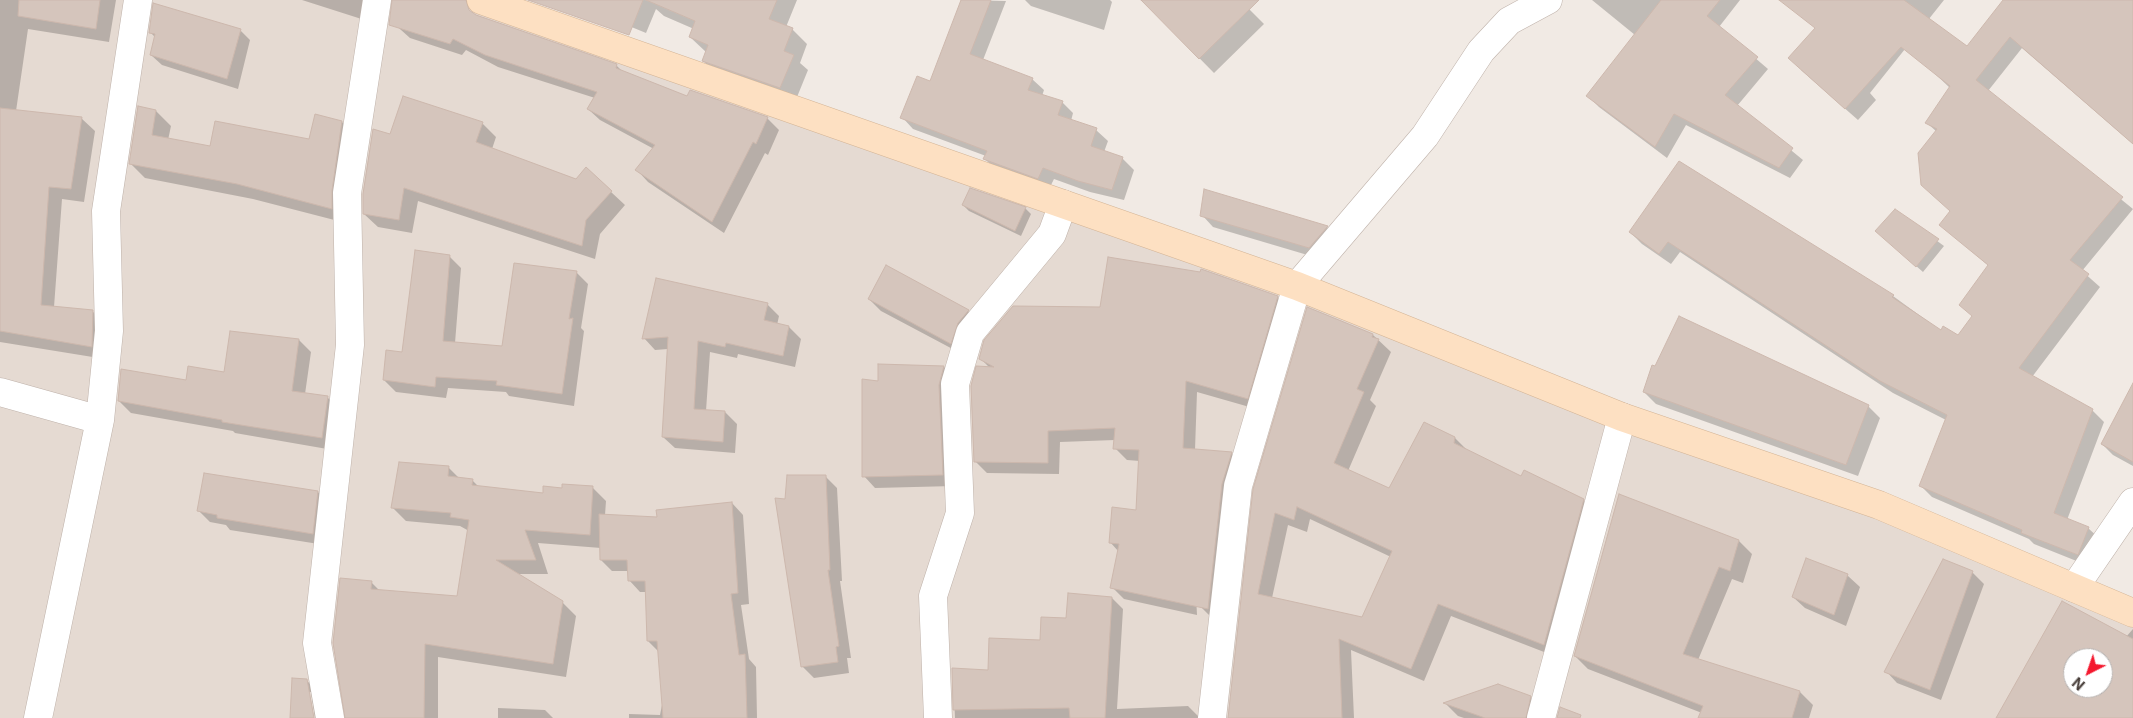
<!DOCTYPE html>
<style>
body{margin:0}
#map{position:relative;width:2133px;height:718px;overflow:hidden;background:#f1eae4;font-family:Inter,sans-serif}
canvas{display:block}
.north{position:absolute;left:2063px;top:648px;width:50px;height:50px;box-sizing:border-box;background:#fff;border:1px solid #b4b0ae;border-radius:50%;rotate:221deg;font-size:14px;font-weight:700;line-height:20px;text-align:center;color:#433934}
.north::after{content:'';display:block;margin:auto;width:18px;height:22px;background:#f4182e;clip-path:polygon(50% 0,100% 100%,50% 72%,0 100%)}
</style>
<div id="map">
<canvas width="2133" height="718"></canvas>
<div class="north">N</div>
</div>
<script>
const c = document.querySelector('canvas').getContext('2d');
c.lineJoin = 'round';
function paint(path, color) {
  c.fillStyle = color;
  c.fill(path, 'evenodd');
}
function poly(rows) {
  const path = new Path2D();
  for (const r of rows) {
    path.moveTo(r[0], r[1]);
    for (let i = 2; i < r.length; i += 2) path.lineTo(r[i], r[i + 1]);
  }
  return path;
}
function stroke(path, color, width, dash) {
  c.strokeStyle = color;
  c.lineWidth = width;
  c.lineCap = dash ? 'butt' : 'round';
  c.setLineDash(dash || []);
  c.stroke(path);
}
const residential = poly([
 [0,0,505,0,2133,610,2133,718,0,718],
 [2073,658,2103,658,2103,688,2073,688]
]);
const shadow = poly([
 [0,0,116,0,109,42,28,29,16,111,81,118,95,131,84,202,62,199,54,307,92,311,106,324,105,359,0,342],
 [302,0,383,0,374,23],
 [393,0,423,0,616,65,623,72,688,97,767,118,779,130,768,155,765,153,724,233,648,182,637,170,654,149,600,120,588,109,595,98,498,67,466,50,462,55,410,38,391,21],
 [566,0,797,0,786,27,792,29,807,44,800,63,808,70,795,102,718,75,703,61,707,53,690,37,694,29,664,16,656,9,646,33],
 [963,0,1006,1,983,60,1032,79,1044,90,1042,96,1062,102,1073,113,1071,121,1096,130,1108,141,1104,152,1122,158,1134,170,1124,200,1090,192,1054,179,1049,189,996,170,985,159,986,156,913,129,902,117,930,83],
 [1025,0,1110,0,1112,2,1104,30,1031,6],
 [1161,0,1240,0,1264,24,1214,73,1147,5],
 [1592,0,1740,0,1719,27,1768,69,1737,106,1803,160,1790,178,1686,125,1667,158,1599,107,1588,96,1635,35],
 [1829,0,1944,0,1870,93,1876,100,1858,120,1801,70],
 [2005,0,2133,0,2133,144,2022,48,1988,91,2133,209,2082,271,2100,287,2032,377,2092,410,2104,422,2067,520,2088,528,2100,539,2089,566,2034,544,2029,539,1932,497,1921,486,1946,420,1893,393,1680,252,1671,264,1642,244,1630,232,1893,296,1941,331,1958,337,1973,317,1989,266,1941,225,1951,211,1937,132,1927,123,1950,88,1930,69,1967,47],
 [240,30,250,40,238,89,162,65,151,55,156,38,150,32],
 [156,111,171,126,168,140,211,148,310,140,342,122,357,137,346,223,253,199,145,178,130,163],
 [482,123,496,137,492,149,611,192,625,205,600,234,595,259,418,201,412,233,378,227,364,214,391,135],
 [963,205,1025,208,1031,214,1021,236,969,211],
 [1895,210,1944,246,1923,272,1883,237],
 [1202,215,1327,227,1339,238,1321,259,1213,227],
 [449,256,461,268,455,343,503,347,576,272,588,284,581,328,584,331,574,406,509,396,506,392,448,388,446,398,396,392,384,380,403,353],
 [1277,297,1289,309,1260,410,1197,392,1195,450,1231,453,1243,465,1213,619,1200,606,1196,595,1197,615,1124,599,1112,587,1119,552,1110,542,1137,511,1140,461,1127,460,1115,448,1115,440,1060,442,1059,474,987,473,975,461,990,368,980,358,1101,308],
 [869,299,968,311,980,323,962,354,881,311],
 [767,304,779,316,777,325,789,327,801,339,795,367,738,354,737,358,710,352,706,411,725,412,737,424,735,453,675,448,663,437,668,349,655,350,644,338],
 [1373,335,1391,352,1370,400,1376,406,1348,471,1389,490,1455,438,1467,450,1521,478,1583,500,1596,512,1557,657,1451,616,1424,681,1351,650,1354,718,1236,718,1255,489],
 [1310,519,1391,557,1363,618,1272,598,1288,525,1307,532],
 [299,340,311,352,305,394,328,398,340,410,333,450,235,433,233,431,131,413,119,401,225,373],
 [944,367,955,378,954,486,875,488,864,476,879,382],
 [2133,386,2133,466,2113,455,2102,444],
 [1644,392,1868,406,1880,418,1858,476,1656,404],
 [448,467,460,479,472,480,479,487,544,495,563,490,592,487,606,501,605,515,659,519,732,503,743,515,749,604,741,605,749,659,756,667,757,718,629,718,629,714,660,715,663,700,659,652,648,641,646,592,640,592,629,580,629,571,612,571,601,560,601,548,538,543,548,574,515,574,562,602,576,616,566,677,438,657,438,718,346,718,371,582,380,591,458,598,469,531,460,526,406,521,392,507],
 [825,476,837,488,842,581,840,581,851,658,847,658,849,673,814,678,802,666,786,500],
 [318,492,329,504,325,545,230,530,226,525,210,522,198,510],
 [1620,496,1739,541,1752,554,1743,583,1732,579,1698,660,1800,692,1813,705,1809,718,1700,718,1702,713,1588,669,1575,656],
 [1806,560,1848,576,1860,587,1846,626,1805,608,1793,597],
 [1972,572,1984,584,1941,700,1897,683,1886,671],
 [1112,598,1123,609,1117,709,1188,706,1200,718,955,718,953,670,989,671,1041,642,1067,619],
 [2062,603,2126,637,2133,629,2133,718,2001,718],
 [2073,658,2103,658,2103,688,2073,688],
 [307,681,321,694,325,718,315,718,311,692,308,692,313,718,291,718],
 [1530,697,1543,710,1541,718,1464,718,1458,716,1446,704],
 [498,708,545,710,553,718,498,718]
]);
const building = poly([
 [19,0,100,0,96,29,18,16,19,0],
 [392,0,466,0,469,10,476,15,617,64,616,68,687,96,690,90,768,117,756,144,753,142,712,222,635,170,655,145,587,109,597,92,485,55,453,39,450,44,389,25,392,0],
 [528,0,643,0,629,35,528,0],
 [646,0,777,0,769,19,793,28,784,51,794,55,780,88,702,61,708,45,689,37,695,21,646,0],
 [961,0,991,0,970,54,1033,78,1028,90,1063,101,1058,115,1097,128,1091,146,1123,157,1112,190,1078,181,1043,168,1038,179,983,159,987,151,900,118,917,76,930,81,961,0],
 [1141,0,1259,0,1199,59,1141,0],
 [1661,0,1720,0,1707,16,1758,57,1725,95,1793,148,1779,168,1674,114,1655,147,1586,96,1661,0],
 [1779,0,1904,0,1967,46,2003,0,2133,0,2133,144,2010,37,1976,80,2123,197,2070,260,2089,274,2019,368,2093,409,2054,513,2089,527,2078,555,2021,533,2022,530,1919,486,1947,415,1880,381,1668,242,1659,254,1629,232,1679,161,1894,295,1892,297,1941,330,1943,326,1958,335,1972,316,1959,305,1988,265,1939,225,1950,211,1921,185,1918,153,1937,129,1925,123,1950,86,1901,47,1845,109,1788,58,1815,28,1779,0],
 [153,3,241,29,227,79,150,55,155,34,149,33,153,3],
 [403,96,483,122,476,142,576,179,586,167,612,191,586,220,582,246,404,188,399,220,363,214,363,194,373,129,390,134,403,96],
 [138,106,156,110,152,135,210,146,215,121,309,139,315,114,342,121,332,191,332,209,237,184,129,164,138,106],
 [0,108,82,117,71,189,49,187,41,305,93,310,92,347,0,331,0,108],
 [970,188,1026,207,1015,231,962,205,970,188],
 [1204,189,1328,226,1309,248,1200,216,1204,189],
 [1895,209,1939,239,1916,267,1875,231,1895,209],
 [415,250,450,255,443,341,502,346,514,263,577,271,569,319,573,318,562,394,496,385,497,381,436,377,435,387,383,380,386,350,402,352,415,250],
 [1108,257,1200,272,1201,269,1278,296,1248,399,1186,381,1183,448,1232,452,1222,484,1208,609,1110,588,1119,544,1109,543,1112,507,1136,510,1139,450,1113,449,1115,428,1048,431,1048,463,974,462,971,386,976,366,994,367,979,359,984,340,1013,306,1100,307,1108,257],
 [886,265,969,310,958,323,951,344,868,299,886,265],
 [656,278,768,303,764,320,789,326,783,356,726,343,725,347,698,341,694,409,725,411,723,442,662,437,668,337,642,339,656,278],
 [1307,307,1373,334,1372,337,1379,339,1357,389,1364,392,1334,463,1389,488,1424,422,1455,437,1454,443,1521,476,1524,470,1584,499,1544,645,1438,604,1411,669,1339,639,1342,718,1228,718,1253,489,1307,307],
 [1297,507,1392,551,1362,617,1258,594,1275,513,1294,520,1297,507],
 [1679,316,1869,405,1846,465,1643,392,1652,365,1655,366,1679,316],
 [230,331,299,339,292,391,328,396,322,438,222,422,222,420,118,401,121,369,186,380,188,366,224,372,230,331],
 [878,364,944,366,939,385,943,475,862,477,862,379,878,381,878,364],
 [2133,383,2133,462,2101,444,2133,383],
 [399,462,449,466,448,476,473,479,472,485,543,493,543,486,562,488,562,484,593,486,590,535,525,530,536,560,496,560,563,601,553,664,425,644,424,718,345,718,333,643,340,578,372,581,371,589,457,596,469,520,450,517,451,513,391,508,399,462],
 [204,473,318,491,313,534,217,518,217,515,197,511,204,473],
 [787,475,826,475,830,570,828,570,839,646,836,647,838,662,801,667,775,498,785,499,787,475],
 [1619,494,1739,540,1730,571,1719,567,1683,654,1800,691,1792,718,1698,718,1703,706,1574,656,1619,494],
 [732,502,738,593,731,594,739,655,745,654,747,718,663,718,657,641,647,641,645,581,628,581,627,560,600,560,599,514,657,517,656,510,732,502],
 [1806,558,1848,574,1834,615,1792,597,1806,558],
 [1943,559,1973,571,1930,690,1884,672,1943,559],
 [1068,593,1112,597,1105,718,1070,718,1069,708,953,710,952,668,988,670,989,638,1040,640,1041,617,1066,618,1068,593],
 [2062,601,2133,639,2133,718,1996,718,2062,601],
 [2073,658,2103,658,2103,688,2073,688,2073,658],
 [292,678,307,679,314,718,290,718,292,678],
 [1498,684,1531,696,1526,718,1485,718,1443,703,1498,684],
 [1560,707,1581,715,1580,718,1557,718,1560,707]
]);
const street = poly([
 [0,392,100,420],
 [2074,588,2133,502],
 [38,718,100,420,109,331,106,211,138,0],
 [330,718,317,643,350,345,347,193,377,0],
 [938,718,933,596,960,513,955,384,970,333,1052,234,1063,204],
 [1212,718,1238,486,1297,286,1425,136,1481,51,1509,21,1548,0],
 [1541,718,1622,417]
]);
const secondary = poly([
 [481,0,1297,286,1622,417,1879,505,2133,613]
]);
paint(residential, '#e5dad2');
paint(shadow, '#0003');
paint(building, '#d5c5bc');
stroke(building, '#cdb8ad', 1);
stroke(street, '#bfb2aa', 29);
stroke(secondary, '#d3b496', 29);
stroke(street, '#fff', 28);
stroke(secondary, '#fde0c2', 28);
</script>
